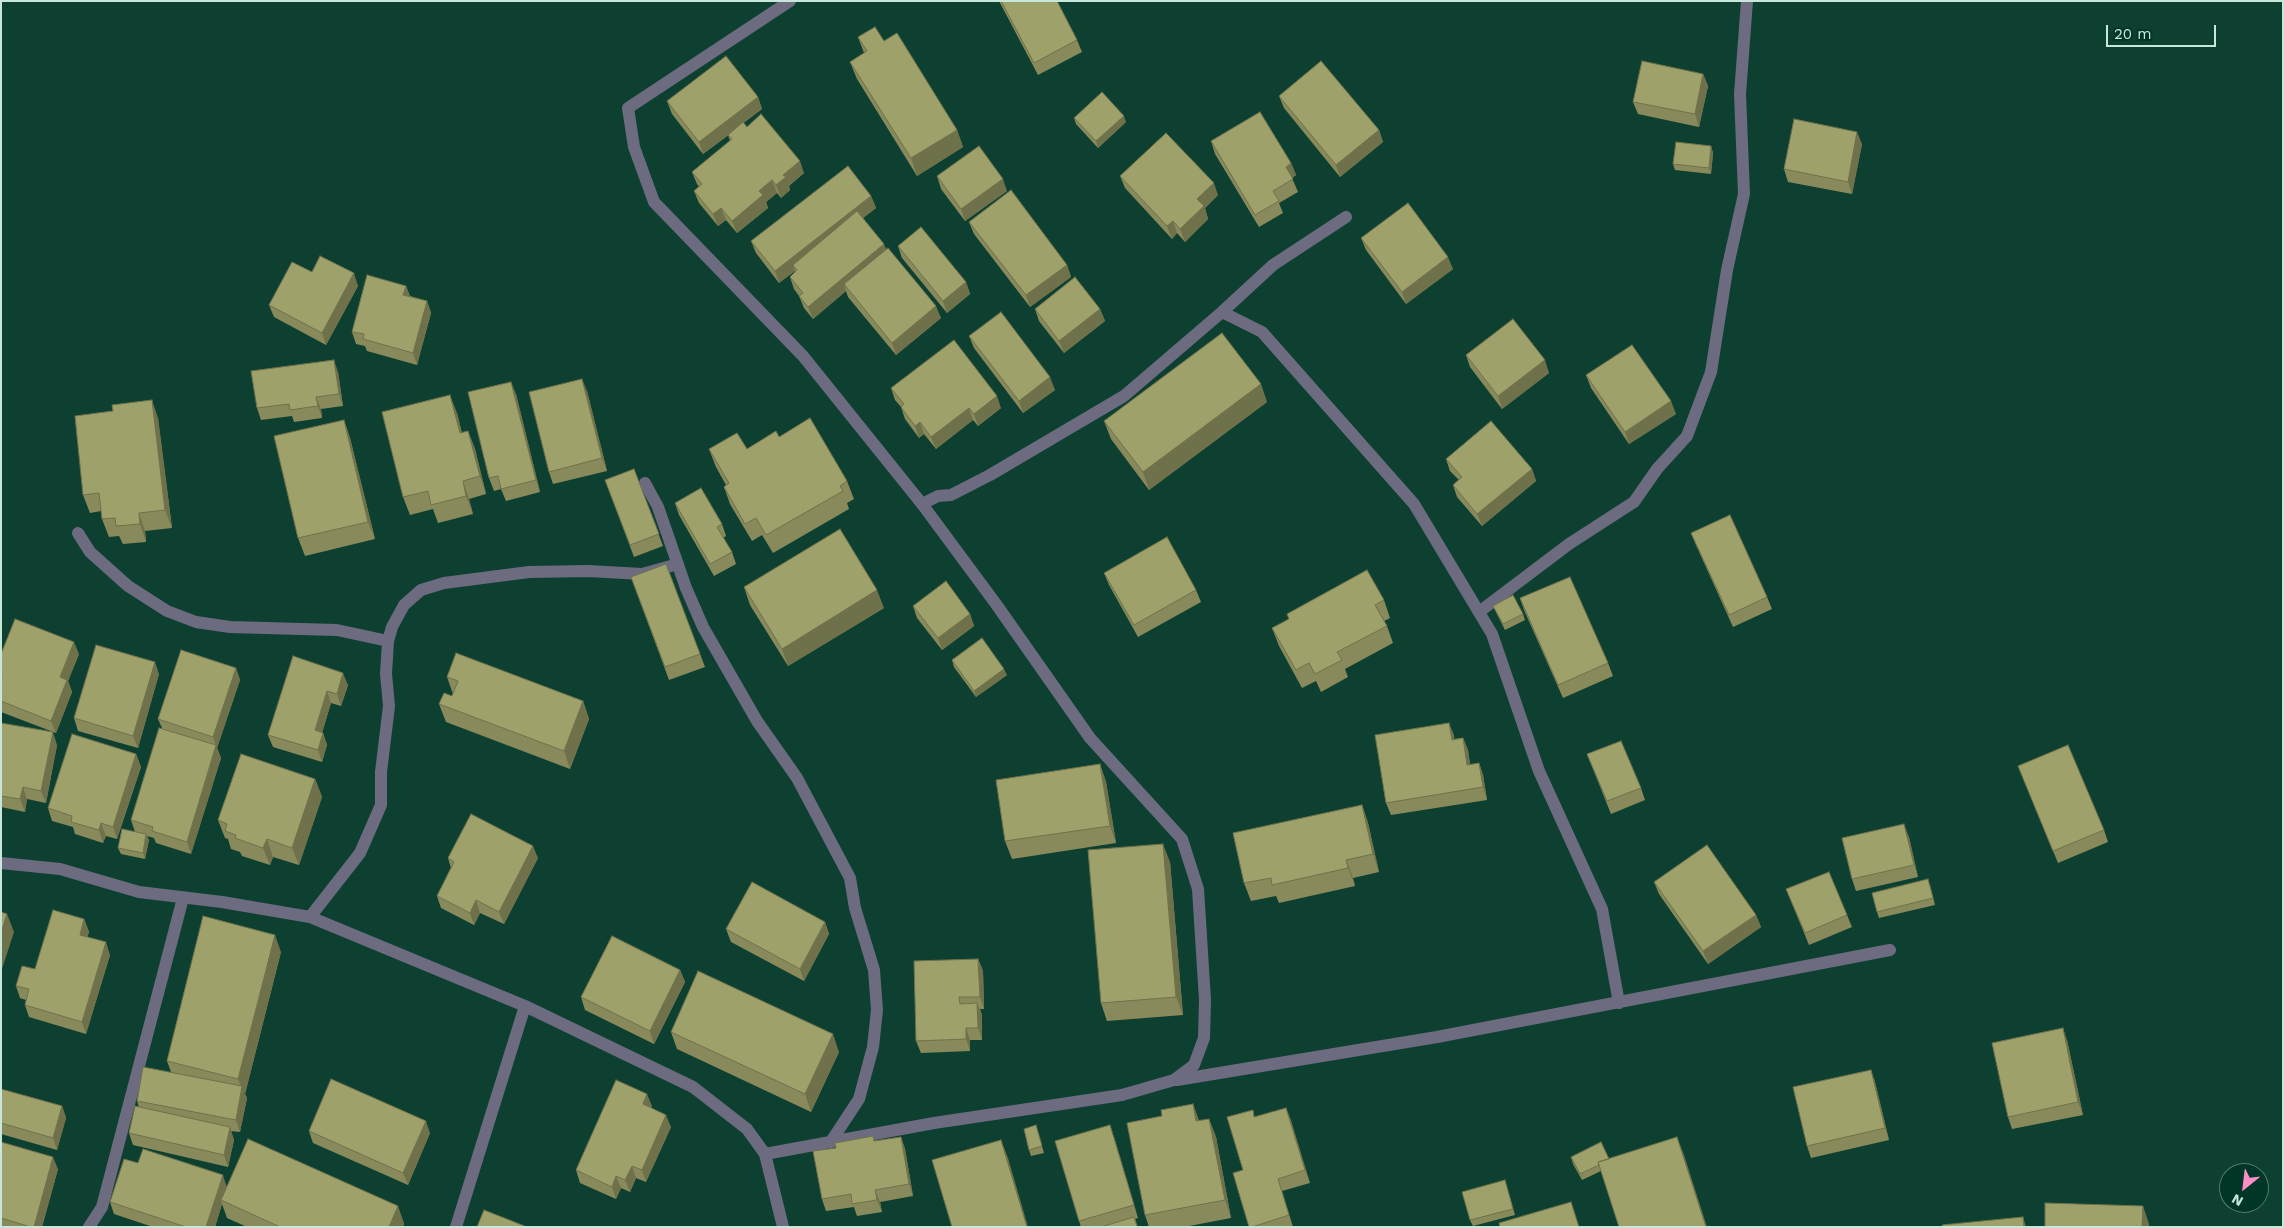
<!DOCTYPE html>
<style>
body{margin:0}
#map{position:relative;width:2284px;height:1228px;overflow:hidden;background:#0e4031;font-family:"Work Sans",sans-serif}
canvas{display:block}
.frame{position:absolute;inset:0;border:2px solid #c8e7db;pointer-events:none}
.north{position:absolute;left:2219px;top:1163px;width:50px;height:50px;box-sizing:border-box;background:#003527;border:1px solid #507c6f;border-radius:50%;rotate:209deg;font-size:14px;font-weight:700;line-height:20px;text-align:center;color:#c8e7db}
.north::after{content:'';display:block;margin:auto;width:18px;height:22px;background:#fb8fc6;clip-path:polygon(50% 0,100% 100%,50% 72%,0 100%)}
.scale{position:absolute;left:2106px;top:25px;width:110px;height:22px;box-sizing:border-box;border:2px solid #c8e7db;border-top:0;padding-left:6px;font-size:15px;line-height:18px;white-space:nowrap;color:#c8e7db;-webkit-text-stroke:4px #003527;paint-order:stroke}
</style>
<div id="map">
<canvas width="2284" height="1228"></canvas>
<div class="frame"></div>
<div class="north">N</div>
<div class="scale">20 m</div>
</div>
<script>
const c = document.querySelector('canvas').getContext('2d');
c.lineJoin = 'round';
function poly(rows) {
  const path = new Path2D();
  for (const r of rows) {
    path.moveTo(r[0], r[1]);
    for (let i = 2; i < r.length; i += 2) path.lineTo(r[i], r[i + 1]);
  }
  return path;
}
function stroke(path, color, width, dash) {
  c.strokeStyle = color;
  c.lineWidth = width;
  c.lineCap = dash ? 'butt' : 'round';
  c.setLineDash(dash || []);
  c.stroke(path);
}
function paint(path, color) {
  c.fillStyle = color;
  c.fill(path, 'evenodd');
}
const minor = poly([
 [790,1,628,108,634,147,654,202,803,356,922,504],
 [1222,312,1273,265,1346,217],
 [645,483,658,507,686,588,703,627,757,721,797,778,850,878,855,908,874,970,877,1010,873,1047,859,1099,832,1140],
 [78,533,90,552,128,586,167,611,196,622,230,627,337,630,388,641],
 [1479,612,1569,544,1634,502,1657,469,1687,436,1711,372,1727,270,1744,194,1740,94,1747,1],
 [1,863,60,869,139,892,222,902,310,917,525,1006,693,1087,747,1129,765,1154,783,1227],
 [310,917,360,853,381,805,381,772,389,706,386,674,388,641,392,627,404,605,421,590,444,583,529,572,588,571,642,574,678,564],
 [1177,1080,1437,1037,1890,950],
 [765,1154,934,1123,1122,1095,1174,1080,1194,1065,1204,1038,1205,1000,1198,889,1182,839,1090,738,996,604,922,504,938,496,951,495,990,475,1124,396,1222,312,1262,332,1414,504,1492,634,1539,771,1602,909,1619,1003],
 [89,1227,102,1207,183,898],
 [456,1227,525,1006]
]);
const wall = poly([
 [999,1,1057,1,1077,40,1082,52,1038,75],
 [858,37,884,41,957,130,963,147,917,176,857,79,850,62,864,53],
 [1703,74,1708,86,1699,127,1638,114,1633,102],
 [1279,96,1379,130,1383,142,1340,177,1284,108],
 [758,97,762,109,743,123,747,127,804,173,789,186,790,190,781,198,777,193,766,202,768,208,737,233,726,220,718,226,699,203,694,191,699,187,697,184,692,172,730,141,728,135,730,134,703,154,672,114,667,101],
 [1074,118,1126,122,1098,148,1076,124],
 [1211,141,1291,163,1296,175,1292,178,1298,192,1279,203,1283,213,1259,227,1215,154],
 [1862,144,1852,194,1788,182,1784,169],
 [1711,146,1713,153,1711,174,1675,170,1673,164],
 [937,176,1007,191,965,221,941,189],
 [1120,176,1218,195,1205,208,1208,219,1185,242,1177,233,1172,239,1125,188],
 [871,196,876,208,863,218,886,249,941,318,896,355,848,297,846,291,813,319,804,308,799,296,794,289,790,277,795,272,795,271,779,283,756,253,751,241],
 [969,222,1067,265,1071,277,1030,307,974,234],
 [1361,238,1453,269,1406,304,1366,250],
 [898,246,966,282,970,294,947,313,902,258],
 [312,272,358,286,326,345,274,317,269,305],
 [406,286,410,296,427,301,431,313,417,365,367,351,365,346,356,344,352,332],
 [1035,309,1100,309,1105,321,1064,353,1039,321],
 [969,336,1055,390,1023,413,974,348],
 [1466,355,1549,373,1502,409,1470,367],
 [338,372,343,406,321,409,322,418,294,422,292,416,261,420,257,408],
 [1586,375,1676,414,1629,444,1591,388],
 [891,388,1001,408,978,426,973,420,936,449,924,434,919,438,905,419,901,407,895,400],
 [587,391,607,471,553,484,549,472],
 [516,394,540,492,506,501,501,489,494,491,489,478],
 [1267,402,1149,490,1111,439,1104,421],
 [457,413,462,433,468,431,475,449,486,494,469,499,473,514,438,523,433,509,410,515,403,497],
 [158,418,172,528,145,531,146,542,123,544,119,536,109,537,102,519,101,511,90,513,83,495],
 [344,420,350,438,375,539,305,556,298,538],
 [779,437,847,481,854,499,847,503,849,509,773,553,762,535,752,541,730,504,724,487,726,485,716,467,709,449,747,449],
 [1446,459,1532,469,1536,481,1482,526,1457,497,1453,485,1459,480,1450,471],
 [634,469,663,546,634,557,605,480],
 [675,503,722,524,726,536,723,538,732,552,736,564,714,576,679,515],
 [1691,533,1767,597,1772,609,1733,627,1696,545],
 [666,564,705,667,669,680,631,577],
 [1104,573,1196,590,1201,602,1138,637,1109,585],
 [744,587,884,608,788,666,750,605],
 [1520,598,1608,663,1613,676,1563,698,1524,610],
 [1384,600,1390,618,1384,621,1387,626,1393,643,1345,669,1348,677,1321,692,1316,681,1302,688,1279,646,1272,628,1289,619,1287,614],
 [913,606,970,614,974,626,942,650,917,618],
 [1493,606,1523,614,1525,620,1505,630],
 [1,654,79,654,68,681,72,692,56,733,1,712],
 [293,656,348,685,341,706,331,703,322,733,323,733,327,745,322,762,273,747,268,735],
 [952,660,1007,675,976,697,954,667],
 [236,668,240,680,217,748,221,758,191,854,156,843,154,838,147,836,149,840,145,859,121,854,118,848,135,832,131,820,162,728,158,719],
 [159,674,138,748,78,731,74,718],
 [447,677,583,701,589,719,570,769,446,722,439,704,452,696,453,694],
 [1,723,57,745,46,803,27,799,25,812,1,807],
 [1449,723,1454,739,1463,738,1468,750,1470,765,1479,763,1483,775,1487,800,1391,815,1386,803],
 [136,754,141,767,117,839,106,836,103,843,75,834,73,827,52,821,48,808],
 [1587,754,1641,788,1645,800,1611,814],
 [1100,764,1106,782,1116,843,1012,859,1005,841],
 [2018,766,2104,830,2108,842,2058,863],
 [315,779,322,797,299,865,273,857,270,865,242,856,240,852,231,849,228,839,225,838,218,820],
 [1362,805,1368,823,1379,872,1353,878,1355,886,1279,903,1276,896,1251,901,1244,883],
 [1909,837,1918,877,1856,891,1852,879],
 [448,858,538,858,504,924,480,913,474,925,441,908,437,896,451,868],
 [1170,862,1183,1015,1107,1021,1101,1003],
 [1654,882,1756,915,1761,927,1708,964,1659,894],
 [1930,885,1935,905,1879,918,1877,912],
 [1786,889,1847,915,1852,927,1809,945],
 [84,919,89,932,87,937,110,955,86,1034,29,1017,25,1005,26,1000,20,998,16,986,35,969],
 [825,922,829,934,804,981,731,942,726,929],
 [281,952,245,1094,247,1098,240,1132,231,1131,234,1140,228,1167,133,1145,129,1133,139,1107,137,1101,171,1072,167,1061],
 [978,959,983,971,984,1009,980,1009,982,1015,982,1040,970,1040,970,1051,921,1053,916,1041],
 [680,970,685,982,654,1044,585,1010,581,997],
 [671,1032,839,1052,811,1112,677,1049],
 [2067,1040,2083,1115,2012,1129,2008,1117],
 [1871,1070,1875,1082,1889,1140,1811,1158,1807,1146],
 [1,1089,62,1106,66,1118,57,1150,1,1134],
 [1193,1104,1199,1121,1209,1119,1216,1137,1231,1218,1184,1227,1149,1227,1145,1215,1162,1116],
 [652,1106,651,1108,671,1127,646,1182,636,1178,630,1192,621,1188,616,1199,580,1183,576,1170],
 [1286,1108,1310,1183,1282,1191,1293,1227,1249,1227,1243,1170,1255,1117],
 [309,1131,430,1133,408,1185,313,1143],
 [1038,1132,1044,1153,1031,1156,1029,1150],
 [901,1137,905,1149,913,1196,880,1202,882,1212,857,1216,854,1207,826,1211,822,1199,875,1141],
 [1114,1137,1138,1218,1135,1219,1138,1227,1081,1227,1079,1221],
 [1,1142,58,1169,42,1227,1,1227],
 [1684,1155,1601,1171,1582,1180,1573,1164,1571,1157,1609,1159],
 [138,1163,227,1186,404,1223,403,1227,247,1227,227,1218,222,1204,215,1227,153,1227,114,1214,110,1202],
 [1505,1180,1515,1215,1473,1226,1470,1220]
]);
const shadedWall = poly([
 [1703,74,1708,86,1699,127,1695,114],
 [758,97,762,109,703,154,699,142],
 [1124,116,1126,122,1098,148,1096,141],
 [957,130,963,147,917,176,911,158],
 [1379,130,1383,142,1340,177,1336,165],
 [1857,132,1862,144,1852,194,1848,182],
 [1711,146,1713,153,1711,174,1709,168],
 [800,161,804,173,789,186,790,190,781,198,776,185,783,175],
 [1291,163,1296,175,1290,179,1286,167],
 [1003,179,1007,191,965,221,961,209],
 [772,180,777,193,766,202,768,208,737,233,732,221,759,191],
 [1214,183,1218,195,1205,208,1208,219,1185,242,1180,229,1197,199],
 [871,196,876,208,797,269,793,265,795,271,779,283,775,271],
 [721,208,726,220,718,226,713,214],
 [1173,221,1177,233,1172,239,1167,226],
 [884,244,889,256,844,284,846,291,813,319,808,307],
 [1448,257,1453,269,1406,304,1402,292],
 [1067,265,1071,277,1030,307,1026,295],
 [354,273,358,286,326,345,322,333],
 [966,282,970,294,947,313,943,301],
 [406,286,410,298,403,295],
 [427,301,431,313,417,365,413,353],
 [936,306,941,318,896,355,892,343],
 [1100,309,1105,321,1064,353,1059,341],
 [334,360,338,372,343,406,339,394],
 [1545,360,1549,373,1502,409,1498,396],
 [1050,377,1055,390,1023,413,1019,401],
 [582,379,587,391,607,471,602,458],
 [511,382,516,394,540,492,536,480],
 [1261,384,1267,402,1149,490,1143,472],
 [450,395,457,413,466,451,460,433],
 [997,396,1001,408,978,426,974,414],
 [316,397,321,409,322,418,318,406],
 [152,400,158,418,172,528,165,510],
 [1671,401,1676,414,1629,444,1625,432],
 [969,408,973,420,936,449,931,437],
 [344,420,350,438,375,539,368,522],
 [920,422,924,434,919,438,915,426],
 [468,431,475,449,486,494,480,476],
 [1532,469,1536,481,1482,526,1477,514],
 [463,481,469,499,473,514,466,496],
 [139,513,145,531,146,542,140,524],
 [877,590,884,608,788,666,782,649],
 [970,614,974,626,942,650,938,638],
 [74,642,79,654,68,681,72,692,56,733,51,721,60,677],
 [155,662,159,674,138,748,133,736],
 [236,668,240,680,217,748,221,758,191,854,187,842,216,746,213,737],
 [1004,669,1007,675,976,697,974,691],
 [343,673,348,685,341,706,337,694],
 [327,691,331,703,319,743,315,730],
 [583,701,589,719,570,769,564,751],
 [1449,723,1454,735,1456,752,1452,740],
 [53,732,57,745,46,803,41,791],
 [323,733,327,745,322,762,318,750],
 [1463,738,1468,750,1472,777,1467,765],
 [136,754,141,767,117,839,113,827],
 [1479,763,1483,775,1487,800,1483,787],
 [1100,764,1106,782,1116,843,1110,826],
 [315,779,322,797,299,865,292,848],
 [23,787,27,799,25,812,20,799],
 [1362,805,1368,823,1379,872,1373,854],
 [101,823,106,836,103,843,99,830],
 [1904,824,1909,837,1918,877,1914,865],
 [146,834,149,840,145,859,143,853],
 [267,839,273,857,270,865,263,848],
 [1163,844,1170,862,1183,1015,1176,997],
 [533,846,538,858,504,924,499,912],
 [1346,860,1353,878,1355,886,1348,868],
 [476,900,480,913,474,925,470,913],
 [7,914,14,932,1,972,1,933],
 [1756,915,1761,927,1708,964,1703,951],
 [84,919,89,932,85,947,80,935],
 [825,922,829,934,804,981,800,969],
 [275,935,281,952,245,1094,247,1098,240,1132,236,1120,242,1090,238,1079],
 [106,942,110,955,86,1034,82,1022],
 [978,959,983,971,984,1009,980,997],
 [680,970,685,982,654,1044,650,1031],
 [977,1003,982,1015,982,1040,978,1028],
 [966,1028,970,1040,970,1051,966,1039],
 [2063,1028,2067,1040,2083,1115,2078,1102],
 [833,1034,839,1052,811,1112,805,1094],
 [1871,1070,1875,1082,1889,1140,1885,1128],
 [647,1094,652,1106,648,1116,643,1104],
 [1193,1104,1199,1121,1196,1121],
 [62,1106,66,1118,57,1150,53,1138],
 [1286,1108,1291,1120,1310,1183,1305,1170],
 [666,1115,671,1127,646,1182,642,1170],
 [1209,1119,1216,1137,1231,1218,1225,1200],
 [426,1121,430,1133,408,1185,403,1173],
 [1110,1125,1114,1137,1138,1218,1134,1205],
 [230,1127,234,1140,228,1167,224,1155],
 [901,1137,905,1149,913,1196,909,1184],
 [1677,1137,1684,1155,1707,1227,1706,1227],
 [1001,1140,1008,1158,1028,1227,1027,1227],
 [53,1157,58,1169,42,1227,34,1227],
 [632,1166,636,1178,630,1192,625,1180],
 [223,1175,227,1188,221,1200,222,1204,215,1227,206,1227],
 [616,1176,621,1188,616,1199,612,1187],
 [875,1190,880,1202,882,1212,877,1200],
 [398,1206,404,1223,403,1227,389,1227],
 [2143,1206,2149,1224,2149,1227,2142,1227],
 [2023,1217,2026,1227,2024,1227]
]);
const building = poly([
 [1001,1,1057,1,1077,40,1034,63,1001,1],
 [875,27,884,41,897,33,957,130,911,158,850,62,867,51,858,37,875,27],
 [726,56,758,97,699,142,667,101,726,56],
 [1321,61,1379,130,1336,165,1279,96,1321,61],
 [1642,61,1703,74,1695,114,1633,102,1642,61],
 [1102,92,1124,116,1096,141,1074,118,1102,92],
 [1260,112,1291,163,1286,167,1293,179,1273,191,1279,201,1255,215,1211,141,1260,112],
 [761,114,800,161,783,175,786,177,776,185,772,180,759,191,763,195,732,221,721,208,713,214,694,191,702,184,692,172,732,139,728,135,743,122,747,127,761,114],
 [1794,119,1857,132,1848,182,1784,169,1794,119],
 [1166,133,1214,183,1197,199,1204,206,1180,229,1173,221,1167,226,1120,176,1166,133],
 [1676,142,1711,146,1709,168,1673,164,1676,142],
 [979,146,1003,179,961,209,937,176,979,146],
 [848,166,871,196,775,271,751,241,848,166],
 [1011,190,1067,265,1026,295,969,222,1011,190],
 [1408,203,1448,257,1402,292,1361,238,1408,203],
 [857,211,884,244,808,307,799,296,803,293,790,277,797,270,793,265,857,211],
 [921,227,966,282,943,301,898,246,921,227],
 [888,248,936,306,892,343,844,284,888,248],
 [320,256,354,273,322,333,269,305,292,262,312,272,320,256],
 [367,275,406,286,403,295,427,301,413,353,363,339,364,334,352,332,367,275],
 [1075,277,1100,309,1059,341,1035,309,1075,277],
 [1001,312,1050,377,1019,401,969,336,1001,312],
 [1513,319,1545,360,1498,396,1466,355,1513,319],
 [1222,333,1261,384,1143,472,1104,421,1222,333],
 [954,340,997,396,974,414,969,408,931,437,920,422,915,426,901,407,904,404,891,388,954,340],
 [1632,345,1671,401,1625,432,1586,375,1632,345],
 [334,360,339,394,316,397,318,406,290,410,289,404,257,408,251,371,334,360],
 [582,379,602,458,549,472,529,392,582,379],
 [511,382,536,480,501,489,498,476,489,478,468,392,511,382],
 [450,395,460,433,468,431,480,476,463,481,466,496,431,505,428,491,403,497,382,412,450,395],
 [152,400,165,510,139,513,140,524,116,526,115,518,102,519,99,493,83,495,75,416,113,411,112,405,152,400],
 [810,418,847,481,840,486,843,491,766,535,756,518,745,524,724,487,729,483,709,449,737,433,747,449,776,431,779,437,810,418],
 [344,420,368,522,298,538,274,436,344,420],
 [1491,421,1532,469,1477,514,1453,485,1462,477,1446,459,1491,421],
 [634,469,659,534,630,545,605,480,634,469],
 [701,488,722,524,717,527,732,552,710,564,675,503,701,488],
 [1730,515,1767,597,1729,615,1691,533,1730,515],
 [840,529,877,590,782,649,744,587,840,529],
 [1167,537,1196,590,1134,625,1104,573,1167,537],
 [666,564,700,654,665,667,631,577,666,564],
 [1367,570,1384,600,1375,605,1387,626,1337,652,1342,660,1315,674,1309,663,1296,670,1272,628,1289,619,1287,614,1367,570],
 [1570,577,1608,663,1558,685,1520,598,1570,577],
 [946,581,970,614,938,638,913,606,946,581],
 [1513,595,1523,614,1503,624,1493,606,1513,595],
 [15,619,74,642,60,677,67,680,51,721,1,701,1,677,2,674,1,674,1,654,15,619],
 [982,638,1004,669,974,691,952,660,982,638],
 [96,645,155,662,133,736,74,718,96,645],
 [181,650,236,668,213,737,158,719,181,650],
 [456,653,583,701,564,751,439,704,444,693,452,696,458,681,447,677,456,653],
 [293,656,343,673,337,694,327,691,315,730,323,733,318,750,268,735,293,656],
 [1,723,53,732,41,791,23,787,20,799,1,796,1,723],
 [1449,723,1452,740,1463,738,1467,765,1479,763,1483,787,1386,803,1375,735,1449,723],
 [159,728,216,745,187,842,152,831,153,827,131,820,159,728],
 [72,734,136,754,113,827,101,823,99,830,71,822,72,816,48,808,72,734],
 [1621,741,1641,788,1607,801,1587,754,1621,741],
 [2068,745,2104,830,2053,851,2018,766,2068,745],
 [241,754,315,779,292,848,267,839,263,848,235,838,236,835,225,831,227,824,218,820,241,754],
 [1100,764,1110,826,1005,841,996,780,1100,764],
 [1362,805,1373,854,1346,860,1348,868,1272,885,1271,878,1244,883,1233,833,1362,805],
 [471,814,533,846,499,912,476,900,470,913,437,896,454,862,448,858,471,814],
 [1904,824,1914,865,1852,879,1842,838,1904,824],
 [122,829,146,834,143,853,118,848,122,829],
 [1163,844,1176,997,1101,1003,1088,850,1163,844],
 [1707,845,1756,915,1703,951,1654,882,1707,845],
 [1829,872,1847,915,1805,933,1786,889,1829,872],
 [1928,879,1933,898,1877,912,1872,893,1928,879],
 [752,882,825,922,800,969,726,929,752,882],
 [53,910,84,919,80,935,106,942,82,1022,25,1005,29,989,16,986,22,966,35,969,53,910],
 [1,912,7,914,1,933,1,912],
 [203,916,275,935,238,1079,167,1061,203,916],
 [612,936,680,970,650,1031,581,997,612,936],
 [978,959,980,997,959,997,960,1004,977,1003,978,1028,966,1028,966,1039,916,1041,914,961,978,959],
 [698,971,833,1034,805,1094,671,1032,698,971],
 [2063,1028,2078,1102,2008,1117,1992,1043,2063,1028],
 [143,1067,242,1086,236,1120,137,1101,143,1067],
 [1871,1070,1885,1128,1807,1146,1793,1087,1871,1070],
 [331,1079,426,1121,403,1173,309,1131,331,1079],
 [616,1080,647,1094,643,1104,666,1115,642,1170,632,1166,625,1180,616,1176,612,1187,576,1170,616,1080],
 [1,1089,62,1106,53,1138,1,1123,1,1089],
 [1193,1104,1196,1121,1209,1119,1225,1200,1145,1215,1127,1123,1162,1116,1161,1110,1193,1104],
 [135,1106,230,1127,224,1155,129,1133,135,1106],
 [1286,1108,1305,1170,1278,1179,1289,1215,1252,1227,1249,1227,1233,1173,1243,1170,1227,1117,1253,1110,1254,1117,1286,1108],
 [1036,1125,1042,1146,1029,1150,1024,1129,1036,1125],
 [1110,1125,1134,1205,1079,1221,1055,1141,1110,1125],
 [873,1136,874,1141,901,1137,909,1184,875,1190,877,1200,852,1204,851,1194,822,1199,813,1151,836,1148,835,1143,873,1136],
 [1677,1137,1706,1227,1619,1227,1598,1162,1677,1137],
 [248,1139,398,1206,389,1227,280,1227,221,1200,248,1139],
 [1001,1140,1027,1227,952,1227,932,1160,1001,1140],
 [1,1142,53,1157,34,1227,31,1227,1,1218,1,1142],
 [1601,1142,1609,1159,1598,1162,1599,1165,1580,1174,1571,1157,1601,1142],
 [143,1149,223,1175,206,1227,186,1227,110,1202,124,1159,138,1163,143,1149],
 [1505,1180,1513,1209,1470,1220,1462,1192,1505,1180],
 [1571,1202,1579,1227,1500,1227,1499,1223,1571,1202],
 [2045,1203,2143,1206,2142,1227,2045,1227,2045,1203],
 [484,1210,527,1227,477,1227,484,1210],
 [1134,1217,1137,1227,1101,1227,1134,1217],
 [2023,1217,2024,1227,1943,1227,1942,1225,2023,1217]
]);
stroke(minor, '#6d6b80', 12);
paint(wall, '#898a5c');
paint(shadedWall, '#6f714b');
paint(building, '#9fa16b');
stroke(building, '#6f714b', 1);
</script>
